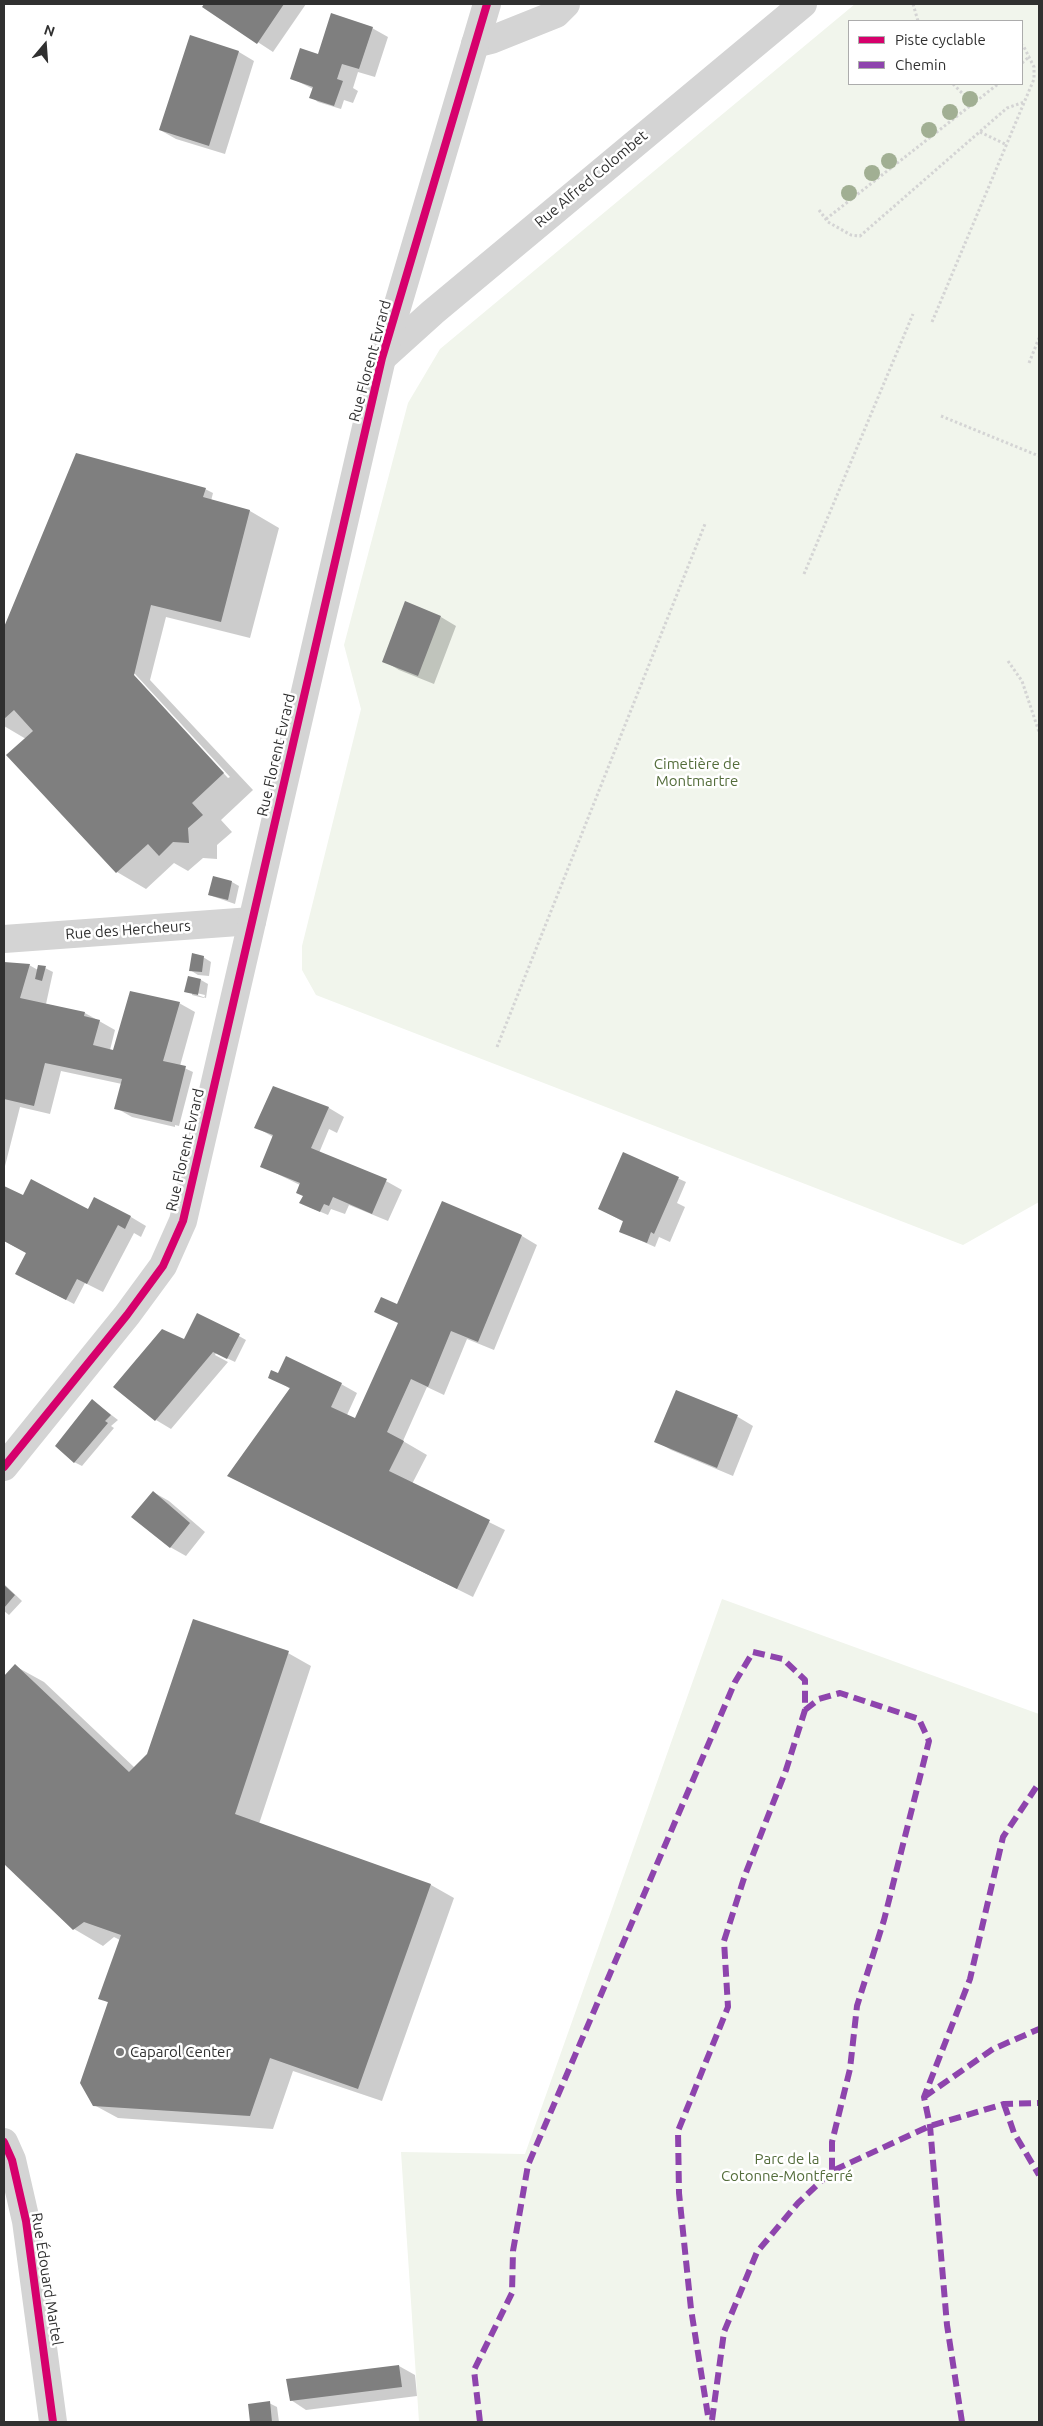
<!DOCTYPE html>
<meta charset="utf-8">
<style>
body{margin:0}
#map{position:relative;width:1043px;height:2426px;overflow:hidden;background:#fff;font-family:Ubuntu,sans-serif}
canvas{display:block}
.frame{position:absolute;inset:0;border:5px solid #303030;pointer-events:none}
.legend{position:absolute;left:848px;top:20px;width:175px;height:65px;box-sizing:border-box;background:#fff;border:1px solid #acacac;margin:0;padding:6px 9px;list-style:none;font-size:15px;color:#303030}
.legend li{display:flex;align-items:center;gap:10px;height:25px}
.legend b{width:25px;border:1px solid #acacac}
.north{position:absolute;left:20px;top:20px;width:50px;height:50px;-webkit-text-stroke:4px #fff;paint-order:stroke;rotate:18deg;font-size:14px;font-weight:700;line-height:20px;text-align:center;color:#303030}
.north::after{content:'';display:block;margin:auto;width:18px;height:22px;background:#303030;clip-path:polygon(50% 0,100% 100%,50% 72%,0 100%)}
</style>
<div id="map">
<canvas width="1043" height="2426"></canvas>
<div class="frame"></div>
<ul class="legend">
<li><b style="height:6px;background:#d6006c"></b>Piste cyclable</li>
<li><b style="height:6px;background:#8e44ad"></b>Chemin</li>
</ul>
<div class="north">N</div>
</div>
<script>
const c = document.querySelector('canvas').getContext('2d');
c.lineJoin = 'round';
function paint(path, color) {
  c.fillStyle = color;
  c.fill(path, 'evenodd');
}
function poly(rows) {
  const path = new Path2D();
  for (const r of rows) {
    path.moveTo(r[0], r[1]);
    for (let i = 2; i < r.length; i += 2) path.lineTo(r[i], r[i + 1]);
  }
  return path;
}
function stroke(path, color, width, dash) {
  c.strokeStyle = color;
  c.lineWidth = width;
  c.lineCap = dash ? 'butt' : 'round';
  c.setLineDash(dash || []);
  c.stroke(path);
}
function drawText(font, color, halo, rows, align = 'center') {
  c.font = font + ' Ubuntu,sans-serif';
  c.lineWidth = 5;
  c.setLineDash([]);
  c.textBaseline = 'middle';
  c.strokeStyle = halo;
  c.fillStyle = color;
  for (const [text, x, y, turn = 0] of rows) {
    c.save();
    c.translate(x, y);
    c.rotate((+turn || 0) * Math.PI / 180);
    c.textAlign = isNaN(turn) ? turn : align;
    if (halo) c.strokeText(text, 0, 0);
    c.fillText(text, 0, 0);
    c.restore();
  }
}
const green = poly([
 [855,4,1039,4,1039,1202,963,1245,316,995,302,970,302,946,361,709,344,645,408,403,440,349],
 [849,21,1022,21,1022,84,849,84],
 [722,1599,1039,1714,1039,2422,419,2422,401,2152,525,2154]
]);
const shadow = poly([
 [206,4,306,4,273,52,204,7],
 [372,28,388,37,375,77,358,72,353,88,358,91,353,103,344,100,341,109,318,102,311,97,313,89,291,78,318,55],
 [191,36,239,52,254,61,225,154,176,139,160,130],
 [77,455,205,489,213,493,211,501,250,511,279,528,250,638,166,617,150,680,253,790,221,820,232,832,217,845,217,859,203,858,188,871,174,863,146,889,117,872,26,739,4,726,4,631],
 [129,672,135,674,230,777,228,778],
 [441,617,456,626,434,684,399,670,384,661],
 [232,882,239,886,235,904,209,895],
 [203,957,211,962,209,976,198,975,190,970],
 [4,964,29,965,38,970,45,968,53,972,46,1004,85,1013,115,1030,110,1050,114,1051,179,1003,195,1012,180,1066,193,1072,179,1126,175,1125,175,1127,132,1117,116,1108,122,1084,61,1071,50,1114,20,1107,4,1170],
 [201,980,208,984,206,998,186,991],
 [192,992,205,995,204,998,192,995],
 [274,1088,329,1108,344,1117,337,1133,329,1129,319,1153,386,1181,402,1190,388,1221,349,1205,345,1214,331,1209,328,1215,309,1207,300,1185,261,1166,273,1137,256,1127],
 [624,1154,686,1182,677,1203,685,1207,670,1242,659,1237,655,1247,628,1235,620,1231,624,1222,600,1209],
 [4,1187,28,1200,131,1217,146,1226,141,1237,134,1233,103,1292,85,1283,74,1304,24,1278,27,1253,4,1241],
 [442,1203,522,1236,537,1245,494,1350,467,1339,444,1395,427,1387,403,1441,427,1455,412,1484,505,1530,473,1597,229,1476,290,1389,283,1384,277,1374,341,1384,357,1393,347,1415,356,1420,399,1323,398,1305],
 [239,1336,246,1340,235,1362,216,1353,215,1355,228,1362,171,1429,156,1420,191,1344],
 [676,1391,738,1417,753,1426,733,1476,671,1450,656,1441],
 [92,1400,118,1420,111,1426,114,1428,82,1466,74,1462],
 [153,1492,169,1501,205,1532,186,1556,170,1547],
 [4,1584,22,1601,9,1615,4,1611],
 [288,1653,311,1666,259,1824,431,1885,454,1898,382,2101,293,2071,273,2129,118,2118,94,2105,109,2003,100,1998,120,1940,114,1937,103,1946,74,1929,4,1863,4,1678,15,1666,44,1682,135,1768],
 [399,2366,415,2375,417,2396,306,2410,291,2400],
 [269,2403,277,2407,279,2422,251,2422,249,2405]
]);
const building = poly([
 [204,4,284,4,257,44,202,7],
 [331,13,373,27,359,69,342,64,337,79,343,81,334,106,309,98,313,87,290,79,300,48,318,54],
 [190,35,239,51,209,146,159,130],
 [76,453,206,488,203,497,250,510,221,622,151,605,134,675,224,773,192,803,203,815,188,828,189,843,173,842,159,856,148,844,116,873,6,755,33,731,14,710,4,719,4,627],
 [405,601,441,616,418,676,382,662],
 [213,876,232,881,228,900,208,895],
 [192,953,204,956,202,972,189,971],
 [4,962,30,964,20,998,85,1012,84,1016,100,1020,93,1045,113,1050,130,991,180,1002,163,1061,186,1066,172,1122,114,1109,122,1079,45,1063,34,1106,4,1099],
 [38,965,46,966,42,981,35,979],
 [188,976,201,979,198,995,184,992],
 [273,1086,329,1107,311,1148,387,1179,372,1214,333,1197,329,1206,324,1204,320,1212,299,1203,303,1196,296,1193,300,1183,260,1167,273,1135,254,1128],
 [623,1152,679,1177,654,1234,651,1232,647,1243,619,1232,623,1221,598,1209],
 [31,1179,88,1209,94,1197,131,1216,125,1229,118,1225,87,1284,77,1279,66,1300,15,1274,26,1253,4,1241,4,1186,23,1195],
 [442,1201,522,1235,478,1342,451,1331,428,1387,411,1379,387,1432,404,1441,389,1471,490,1520,457,1589,227,1476,290,1388,268,1378,271,1370,278,1373,286,1356,342,1383,331,1407,355,1418,398,1323,374,1312,381,1297,397,1304],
 [197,1313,240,1334,227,1359,213,1352,155,1421,113,1387,162,1329,184,1339],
 [676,1390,738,1415,717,1468,654,1442],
 [92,1399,111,1415,105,1421,108,1423,74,1463,55,1446],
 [153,1491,190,1523,170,1548,131,1517],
 [4,1585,15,1595,4,1608],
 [193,1619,289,1651,235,1814,431,1884,358,2089,270,2058,250,2116,93,2106,80,2083,108,2002,98,1999,121,1935,84,1922,73,1930,4,1864,4,1676,15,1664,129,1772,147,1754],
 [399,2365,402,2387,290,2401,286,2379],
 [270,2401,272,2422,250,2422,248,2404]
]);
const path = poly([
 [913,4,918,21],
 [1022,63,1030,56],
 [953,84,963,94],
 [980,132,1007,145],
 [819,210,828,222,851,235,860,236,1007,108,1024,102],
 [826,219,998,84],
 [932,322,1034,79,1034,67,1023,45],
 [1029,363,1039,338],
 [941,416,1039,456],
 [804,574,913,314],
 [1008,661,1022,681,1039,732],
 [497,1047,705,524]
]);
const minor = poly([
 [475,44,491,40,556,14,566,4],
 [382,358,433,312,803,4],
 [4,939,252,921]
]);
const tertiary = poly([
 [4,1467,127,1315,163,1266,183,1221,382,358,487,4],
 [4,2142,12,2160,26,2221,53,2422]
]);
const quiet = poly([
 [805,1710,819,1699,840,1693,919,1719,929,1741,884,1920,857,2006,850,2069,832,2142,832,2171],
 [924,2097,993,2049,1039,2029],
 [1004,2104,1014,2133,1039,2175],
 [712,2420,724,2332,757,2252,798,2203,832,2171,930,2126,1004,2104,1039,2103],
 [480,2422,474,2370,512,2293,513,2251,528,2165,735,1682,753,1652,783,1659,805,1680,805,1710,786,1770,745,1875,724,1941,728,2007,678,2131,679,2193,691,2309,709,2422],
 [962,2422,947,2325,930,2126,924,2097,970,1979,1003,1837,1039,1783]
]);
const cycleway = poly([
 [4,1467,127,1315,163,1266,183,1221,382,358,487,4],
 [4,2142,12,2160,26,2221,53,2422]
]);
const trees = [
 [970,99],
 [950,112],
 [929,130],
 [889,161],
 [872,173],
 [849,193]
];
const markers = [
 [120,2052,5,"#787878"]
];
const streetNames = [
 ["Rue Alfred Colombet",591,179,-40],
 ["Rue Florent Evrard",370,361,-75],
 ["Rue Florent Evrard",276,755,-77],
 ["Rue des Hercheurs",128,930,-4],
 ["Rue Florent Evrard",185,1150,-77],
 ["Rue Édouard Martel",47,2279,81]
];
const parkNames = [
 ["Cimetière de",697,764],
 ["Montmartre",697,781],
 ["Parc de la",787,2159],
 ["Cotonne-Montferré",787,2176]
];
const poiNames = [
 ["Caparol Center",130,2052]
];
paint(green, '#f1f5ec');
paint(shadow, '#0003');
paint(building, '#7f7f7f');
stroke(path, '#d4d4d4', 3, [2.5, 2.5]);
stroke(minor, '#d4d4d4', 28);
stroke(tertiary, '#d4d4d4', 28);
stroke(quiet, '#8e44ad', 6, [12, 6]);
stroke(cycleway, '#d6006c', 8);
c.fillStyle = '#a1af93';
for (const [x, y] of trees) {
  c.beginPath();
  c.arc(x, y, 8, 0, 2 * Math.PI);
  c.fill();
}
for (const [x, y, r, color] of markers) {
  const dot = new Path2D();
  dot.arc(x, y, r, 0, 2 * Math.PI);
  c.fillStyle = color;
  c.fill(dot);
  stroke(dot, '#fff', 2);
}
drawText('15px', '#303030', '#fff', streetNames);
drawText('15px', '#546d3b', '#fff', parkNames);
drawText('15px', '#303030', '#fff', poiNames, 'left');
</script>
